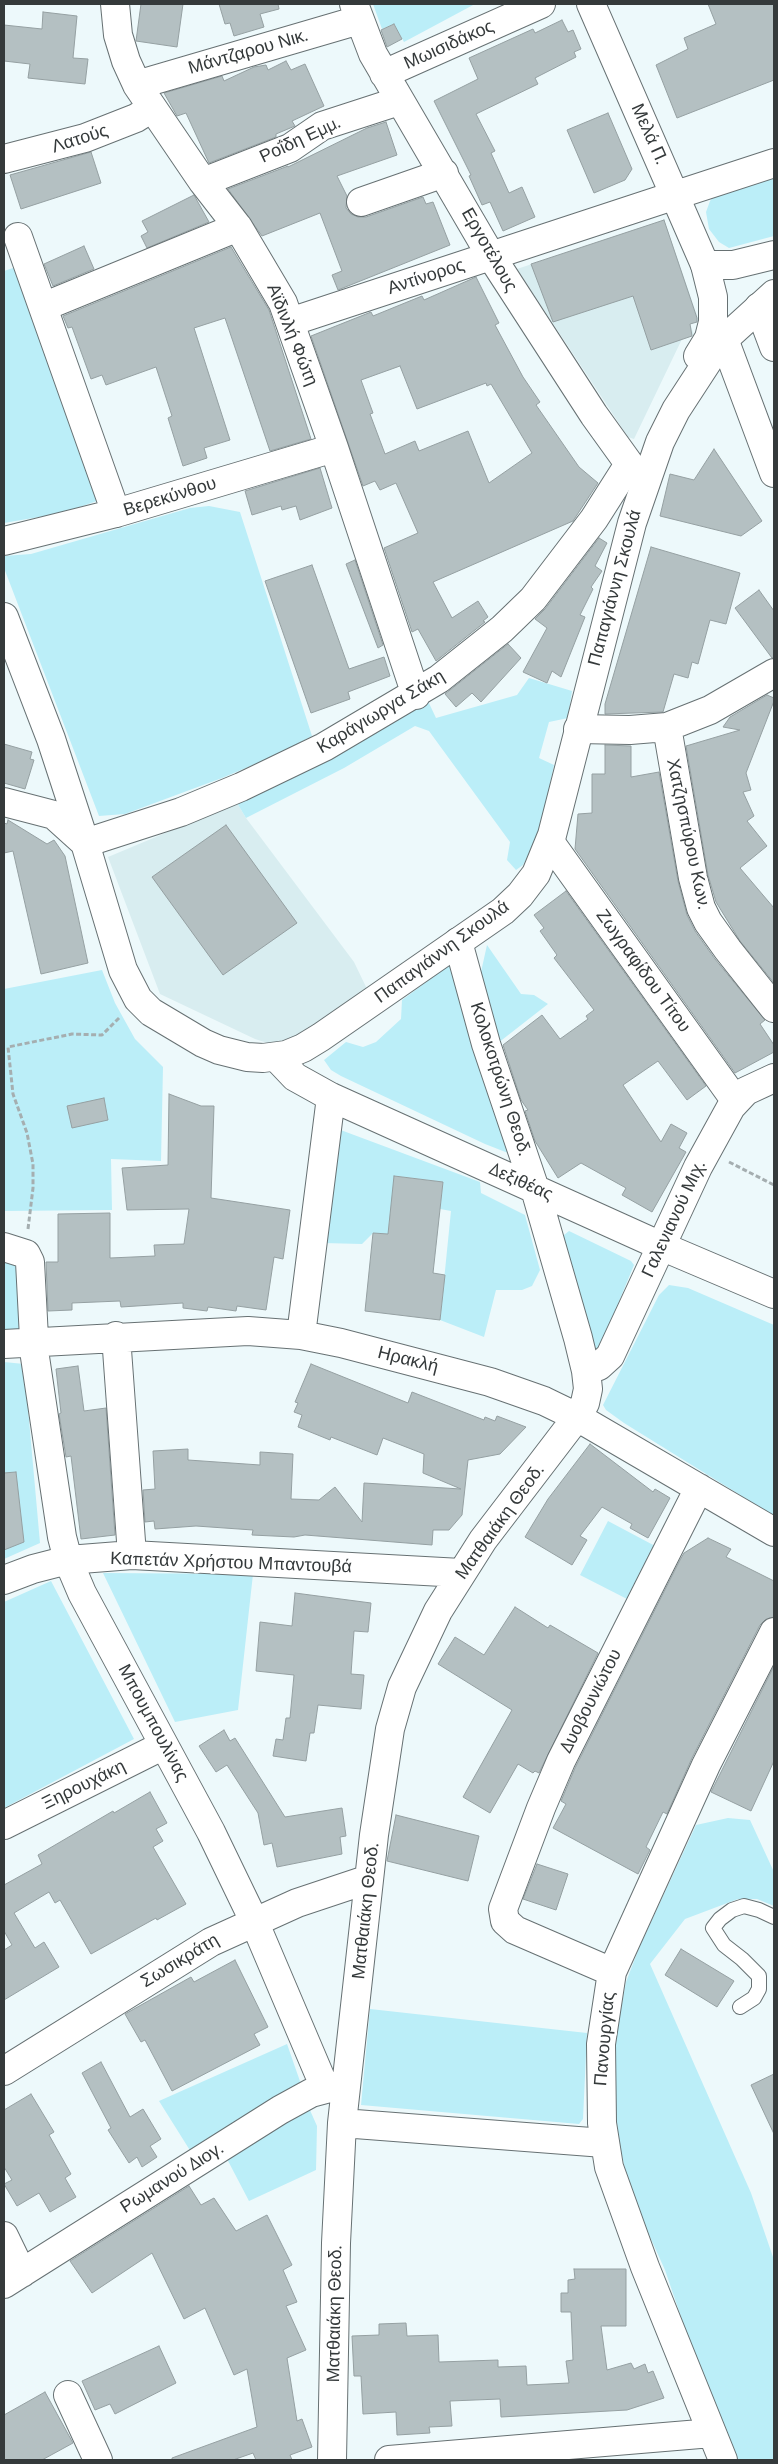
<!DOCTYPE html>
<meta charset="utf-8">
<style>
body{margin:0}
#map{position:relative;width:778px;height:2464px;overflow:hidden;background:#edf9fb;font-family:"PT Sans",sans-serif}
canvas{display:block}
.frame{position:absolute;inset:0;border:5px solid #353a3b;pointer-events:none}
</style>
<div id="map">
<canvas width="778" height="2464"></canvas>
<div class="frame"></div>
</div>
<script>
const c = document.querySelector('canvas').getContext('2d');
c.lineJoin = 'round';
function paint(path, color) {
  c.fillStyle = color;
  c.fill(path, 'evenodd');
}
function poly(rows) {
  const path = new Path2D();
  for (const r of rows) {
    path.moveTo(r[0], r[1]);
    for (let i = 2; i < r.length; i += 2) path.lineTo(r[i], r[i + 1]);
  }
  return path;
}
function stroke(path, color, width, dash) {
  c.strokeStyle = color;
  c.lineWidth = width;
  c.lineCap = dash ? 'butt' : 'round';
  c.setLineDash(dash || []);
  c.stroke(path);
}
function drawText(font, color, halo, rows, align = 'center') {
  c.font = font + ' "PT Sans",sans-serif';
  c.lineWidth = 5;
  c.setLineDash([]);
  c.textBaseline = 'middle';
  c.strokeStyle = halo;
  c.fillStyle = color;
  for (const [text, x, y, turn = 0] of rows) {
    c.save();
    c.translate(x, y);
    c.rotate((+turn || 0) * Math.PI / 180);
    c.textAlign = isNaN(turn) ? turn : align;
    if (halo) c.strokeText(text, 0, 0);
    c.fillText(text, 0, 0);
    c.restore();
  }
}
const built = poly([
 [664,220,699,321,690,324,694,335,682,339,634,439,628,437,517,269],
 [237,803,246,818,354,962,368,991,286,1049,255,1039,160,994,108,857]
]);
const green = poly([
 [373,4,475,4,404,42,394,24,382,29],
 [774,173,774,236,729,248,719,242,709,229,706,212,710,201,716,194],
 [16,267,97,501,62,513,4,523,4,271],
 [209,506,240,512,312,736,274,756,222,778,125,814,99,816,4,568,4,556,31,554,190,508],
 [529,678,572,691,568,718,549,722,539,758,554,765,540,833,523,865,516,870,507,860,510,842,429,731,415,726,344,768,246,818,237,803,353,746,428,701,436,718,517,695],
 [487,945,521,994,534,995,548,1004,498,1043,481,990,481,972],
 [452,963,510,1148,508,1153,485,1144,341,1076,331,1070,324,1060,346,1042,363,1047,376,1042,401,1019,402,1000],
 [102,970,115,1003,135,1039,163,1067,161,1161,111,1159,112,1210,4,1211,4,989],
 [338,1129,480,1182,481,1193,525,1215,540,1270,532,1286,522,1290,496,1290,484,1337,440,1320,451,1211,440,1209,443,1182,395,1176,388,1234,373,1233,362,1244,323,1243],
 [569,1231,631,1261,634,1265,601,1345,594,1351,564,1242,564,1235],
 [4,1252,19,1259,25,1331,4,1330],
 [669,1285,688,1288,774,1325,774,1516,624,1423,606,1410,603,1405,659,1295],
 [4,1362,24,1364,40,1543,4,1559],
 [608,1521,657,1547,629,1600,580,1575],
 [103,1573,253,1574,238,1710,175,1722],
 [51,1581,134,1739,4,1808,4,1602],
 [728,1818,750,1820,774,1872,774,1906,757,1899,738,1899,685,1919,650,1964,751,2193,774,2260,774,2460,738,2460,692,2349,665,2270,646,2228,627,2177,619,2143,612,2075,616,2036,626,1982,639,1948,696,1825],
 [370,2009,587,2033,583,2119,579,2124,361,2105],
 [287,2044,302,2087,191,2152,159,2101],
 [309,2108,317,2126,316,2170,249,2201,226,2157]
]);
const building = poly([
 [141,4,183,4,177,47,136,41,141,4],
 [219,4,278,4,279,9,260,14,264,27,234,36,230,23,225,24,219,4],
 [708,4,774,4,774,80,677,118,656,65,688,49,684,38,716,24,708,4],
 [43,12,77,16,73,58,88,59,85,84,28,78,30,64,4,61,4,25,42,29,43,12],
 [562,20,568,32,573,30,581,49,574,52,576,57,535,78,538,84,476,114,495,151,491,153,509,193,522,187,535,217,503,231,490,202,482,205,469,176,471,175,434,101,478,79,469,58,533,29,535,33,562,20],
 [394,24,402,39,387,47,381,30,394,24],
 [286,61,291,70,305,64,324,106,292,121,295,126,276,134,276,137,209,163,186,113,177,116,164,93,222,76,224,81,254,67,266,65,268,70,286,61],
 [608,113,632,169,625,180,594,193,567,130,608,113],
 [386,122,397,155,337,176,347,196,346,208,351,214,358,217,366,217,423,197,426,204,433,202,450,245,338,290,332,275,342,271,320,213,262,236,228,189,288,166,288,167,367,128,386,122],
 [91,152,101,183,21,209,10,175,91,152],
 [194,195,209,222,147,248,141,236,148,232,142,221,194,195],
 [664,220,697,318,697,322,690,324,692,336,651,350,633,296,553,322,531,264,664,220],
 [84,246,94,269,53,286,44,264,84,246],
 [231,247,269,310,311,439,270,451,225,318,194,328,230,440,204,448,207,458,183,466,168,418,172,416,156,367,106,385,102,375,91,379,72,327,68,328,63,316,231,247],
 [476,277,499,323,495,325,523,377,540,402,536,405,579,467,598,483,573,521,433,582,452,618,478,601,488,617,483,621,485,622,436,661,418,629,412,632,384,548,418,533,396,483,380,490,375,481,363,486,311,336,371,312,373,316,422,296,424,300,476,277],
 [400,366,417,409,486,383,487,386,491,384,532,453,489,483,468,431,419,451,415,441,385,454,370,414,373,413,361,380,400,366],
 [714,449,762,521,741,536,660,516,670,474,694,480,714,449],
 [320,468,332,508,300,520,296,506,282,510,281,506,252,515,245,491,320,468],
 [599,538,607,543,595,566,602,571,591,587,593,589,580,615,585,617,561,677,552,671,547,683,523,672,547,628,535,619,545,609,599,538],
 [651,547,740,573,726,624,710,620,698,664,692,662,688,678,674,674,663,712,605,714,605,704,651,547],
 [355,560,383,645,378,648,346,564,355,560],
 [312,565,349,669,384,657,390,676,348,692,350,699,311,713,265,581,312,565],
 [759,590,774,611,774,657,772,658,735,608,759,590],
 [508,644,521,658,481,702,472,693,456,707,445,694,508,644],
 [767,695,774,698,774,701,746,773,751,790,743,792,754,816,747,821,767,846,740,868,774,908,774,983,740,941,716,902,708,875,686,746,740,730,723,727,730,717,767,695],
 [4,744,32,752,30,759,34,760,25,789,4,783,4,744],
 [605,745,631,746,631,777,659,772,678,881,687,915,695,931,715,959,765,1020,760,1024,774,1045,774,1052,735,1073,575,849,578,814,592,813,592,774,605,774,605,745],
 [8,820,47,844,54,840,65,856,88,963,41,974,13,851,4,853,4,823,7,824,8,820],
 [226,825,297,923,223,975,152,877,226,825],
 [566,891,706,1086,687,1100,658,1061,623,1085,661,1142,671,1124,687,1133,679,1148,686,1152,652,1212,622,1195,626,1188,581,1163,558,1178,535,1141,525,1111,528,1110,521,1100,503,1045,542,1015,560,1039,588,1019,586,1016,594,1010,554,958,557,955,540,931,544,928,534,915,566,891],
 [169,1094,201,1106,214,1106,211,1198,290,1210,283,1259,274,1257,266,1310,237,1306,236,1311,208,1307,207,1311,183,1308,183,1303,121,1307,120,1301,72,1303,72,1310,48,1311,46,1262,58,1262,58,1214,110,1213,110,1258,155,1256,154,1245,184,1244,189,1209,127,1210,122,1168,168,1165,169,1094],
 [104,1098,108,1120,72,1128,67,1106,104,1098],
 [394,1176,443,1182,433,1273,445,1275,440,1320,365,1311,373,1233,388,1234,394,1176],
 [311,1364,408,1403,412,1392,484,1420,485,1417,495,1421,497,1416,526,1427,500,1454,468,1460,462,1515,449,1530,433,1530,432,1545,305,1535,294,1537,252,1535,253,1530,196,1526,155,1529,154,1521,145,1522,143,1490,155,1489,153,1451,188,1449,188,1460,260,1465,260,1452,293,1454,291,1499,319,1500,335,1487,362,1522,364,1483,461,1489,423,1473,424,1454,383,1438,377,1455,331,1437,330,1440,298,1427,302,1415,294,1412,298,1403,295,1402,311,1364],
 [78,1366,84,1411,106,1408,115,1535,81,1539,71,1456,66,1457,59,1414,61,1413,56,1369,78,1366],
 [590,1444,653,1492,655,1489,670,1498,648,1538,630,1528,632,1524,602,1507,580,1536,587,1540,572,1565,525,1537,548,1499,590,1444],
 [16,1472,24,1542,4,1550,4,1473,16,1472],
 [708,1538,731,1549,726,1557,774,1581,774,1617,766,1619,760,1625,692,1758,667,1814,663,1812,646,1847,650,1850,638,1874,553,1828,566,1804,561,1801,575,1768,680,1560,684,1553,708,1538],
 [295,1593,371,1603,368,1632,354,1631,351,1674,364,1675,361,1709,318,1705,314,1733,310,1733,306,1761,273,1756,276,1739,283,1740,286,1718,290,1718,294,1675,256,1671,260,1622,292,1626,295,1593],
 [515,1607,548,1628,550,1625,598,1653,539,1773,535,1771,533,1773,518,1764,490,1813,463,1797,512,1710,438,1664,455,1637,484,1655,515,1607],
 [774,1666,774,1761,751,1811,711,1792,774,1666],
 [224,1730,230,1741,235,1738,285,1817,342,1808,346,1836,340,1837,342,1854,277,1867,272,1843,264,1845,258,1813,227,1765,216,1772,199,1746,224,1730],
 [150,1792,167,1823,156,1829,163,1841,153,1847,186,1904,157,1920,156,1918,91,1954,60,1900,55,1903,49,1892,14,1913,35,1948,44,1942,59,1967,4,2000,4,1950,12,1945,4,1931,4,1885,42,1864,38,1855,113,1811,114,1813,150,1792],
 [396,1815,479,1836,468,1881,387,1861,396,1815],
 [537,1864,568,1874,556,1910,523,1899,537,1864],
 [681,1949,734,1981,717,2007,665,1975,681,1949],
 [235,1960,268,2027,254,2034,260,2045,172,2091,145,2040,141,2042,125,2014,191,1977,194,1982,235,1960],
 [101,2062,130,2117,143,2109,161,2139,150,2146,157,2157,142,2167,137,2157,129,2163,108,2130,111,2128,82,2073,101,2062],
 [774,2074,774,2134,751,2085,774,2074],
 [31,2094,54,2132,49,2135,71,2174,65,2178,76,2197,50,2212,39,2193,17,2206,4,2184,12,2180,4,2167,4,2110,31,2094],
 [189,2186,201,2205,214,2198,236,2231,267,2215,292,2265,283,2270,297,2302,286,2306,306,2350,287,2358,297,2421,302,2419,312,2447,290,2455,292,2460,256,2460,253,2453,233,2460,172,2460,172,2458,257,2427,247,2369,234,2375,205,2308,184,2319,152,2253,92,2293,70,2261,189,2186],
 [574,2269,626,2269,626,2326,601,2326,607,2370,631,2363,634,2369,645,2364,648,2373,653,2371,664,2398,627,2410,501,2417,500,2399,450,2401,452,2426,429,2427,430,2433,397,2435,396,2412,363,2414,361,2376,354,2376,352,2336,379,2335,379,2324,406,2323,407,2336,438,2335,439,2362,498,2360,498,2367,526,2366,527,2385,569,2383,566,2361,573,2360,571,2312,561,2312,561,2293,568,2293,568,2280,575,2279,574,2269],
 [159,2346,176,2383,115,2414,110,2404,95,2410,82,2381,159,2346],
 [45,2392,73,2443,42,2460,4,2460,4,2415,45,2392]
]);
const path = poly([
 [729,1162,774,1185],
 [28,1229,33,1188,33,1164,27,1133,13,1094,8,1047,72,1034,102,1035,120,1017]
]);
const service = poly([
 [740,2007,754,1998,759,1989,759,1976,742,1959,724,1945,713,1928,720,1919,732,1910,744,1906,759,1910,774,1917]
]);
const minor = poly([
 [115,4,118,35,126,61,137,85,203,182,238,227,283,303,334,448,416,695],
 [354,4,373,54,491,256,594,415,640,479],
 [384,74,541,4],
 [137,85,359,20],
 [4,159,85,138,136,118,152,108],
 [203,182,290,148,322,126,399,101],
 [361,202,444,173],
 [18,237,116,513],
 [43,307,238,227],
 [759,307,774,347],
 [290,322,676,195],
 [724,339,774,473],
 [4,541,116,513,334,448],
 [4,617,51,739,85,843,181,812,241,787,324,747,439,679,502,629,533,599,594,519,629,464],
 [667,727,693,878,701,908,708,922,728,950,774,1008],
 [578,729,630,730,667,727,710,710,774,673],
 [550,842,735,1100],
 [276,1057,295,1077,331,1097,661,1246,774,1294],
 [4,1247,26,1254,30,1262,35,1357,62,1537,68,1560,82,1593,211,1832,254,1921,325,2088],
 [301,1335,331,1097],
 [116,1336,132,1555],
 [4,1344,248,1331,301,1335,341,1343,490,1382,544,1401,577,1417,774,1532],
 [586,1371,599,1366,610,1356,698,1167,731,1107,746,1091,774,1078],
 [4,1580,33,1569,68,1560,132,1555,461,1573],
 [4,1825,164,1745],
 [612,1972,515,1930,505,1921,503,1909,541,1808,561,1761,699,1488],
 [4,2071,211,1942,297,1903,369,1879],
 [342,2123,604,2143],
 [4,2236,22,2273],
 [4,2284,280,2110,311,2093,341,2085],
 [68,2395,98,2460],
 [332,2460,336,2243,342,2123,374,1835,390,1729,402,1687,438,1611,483,1540,577,1417,585,1403,588,1389,586,1371,578,1338,535,1189,486,1044,458,942],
 [389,2460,712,2433],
 [723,2460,645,2267,609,2167,602,2123,601,2044,612,1972,706,1765,774,1632]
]);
const tertiary = poly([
 [591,4,705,265,713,297,713,322,709,338,698,356],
 [676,195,774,163],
 [4,802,54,815,85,843,123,970,138,999,151,1012,203,1043,219,1050,247,1057,263,1058,286,1055,303,1048,321,1037,503,911,520,895,536,874,552,835,632,523,660,442,676,410,719,344,774,294]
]);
const secondary = poly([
 [705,265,733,265,774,255]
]);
const streetNames = [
 ["Μωισιδάκος",449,45,-24],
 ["Μάντζαρου Νικ.",248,52,-16],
 ["Μελά Π.",649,134,66],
 ["Λατούς",80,139,-18],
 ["Ροΐδη Εμμ.",300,140,-25],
 ["Εργοτέλους",489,250,60],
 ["Αντίνορος",426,277,-18],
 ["Αϊδινλή Φώτη",292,335,68],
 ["Βερεκύνθου",170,497,-17],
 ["Παπαγιάννη Σκουλά",615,588,-75],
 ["Καράγιωργα Σάκη",381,712,-31],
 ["Χατζησπύρου Κων.",688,834,78],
 ["Παπαγιάννη Σκουλά",442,952,-36],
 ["Ζωγραφίδου Τίτου",643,971,54],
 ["Κολοκοτρώνη Θεοδ.",500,1079,72],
 ["Δεξιθέας",521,1182,24],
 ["Γαλενιανού Μιχ.",674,1219,-65],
 ["Ηρακλή",408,1360,14],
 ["Ματθαιάκη Θεοδ.",500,1522,-54],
 ["Καπετάν Χρήστου Μπαντουβά",231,1563,2],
 ["Δυοβουνιώτου",591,1701,-63],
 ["Μπουμπουλίνας",153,1723,62],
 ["Ξηρουχάκη",84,1785,-26],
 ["Ματθαιάκη Θεοδ.",366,1911,-84],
 ["Σωσικράτη",180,1961,-31],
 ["Πανουργίας",605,2039,-85],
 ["Ρωμανού Διογ.",172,2178,-32],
 ["Ματθαιάκη Θεοδ.",335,2314,-89]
];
paint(built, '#d8edf0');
paint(green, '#bbeef8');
paint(building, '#b4c0c2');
stroke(building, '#95a0a2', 1);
stroke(service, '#677173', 16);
stroke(minor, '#677173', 30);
stroke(tertiary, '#677173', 30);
stroke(secondary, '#677173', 30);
stroke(path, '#a5aeb0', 3, [5, 2.5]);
stroke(service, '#fff', 14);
stroke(minor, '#fff', 28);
stroke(tertiary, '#fff', 28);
stroke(secondary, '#fff', 28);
drawText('18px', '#353a3b', '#fff', streetNames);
</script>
